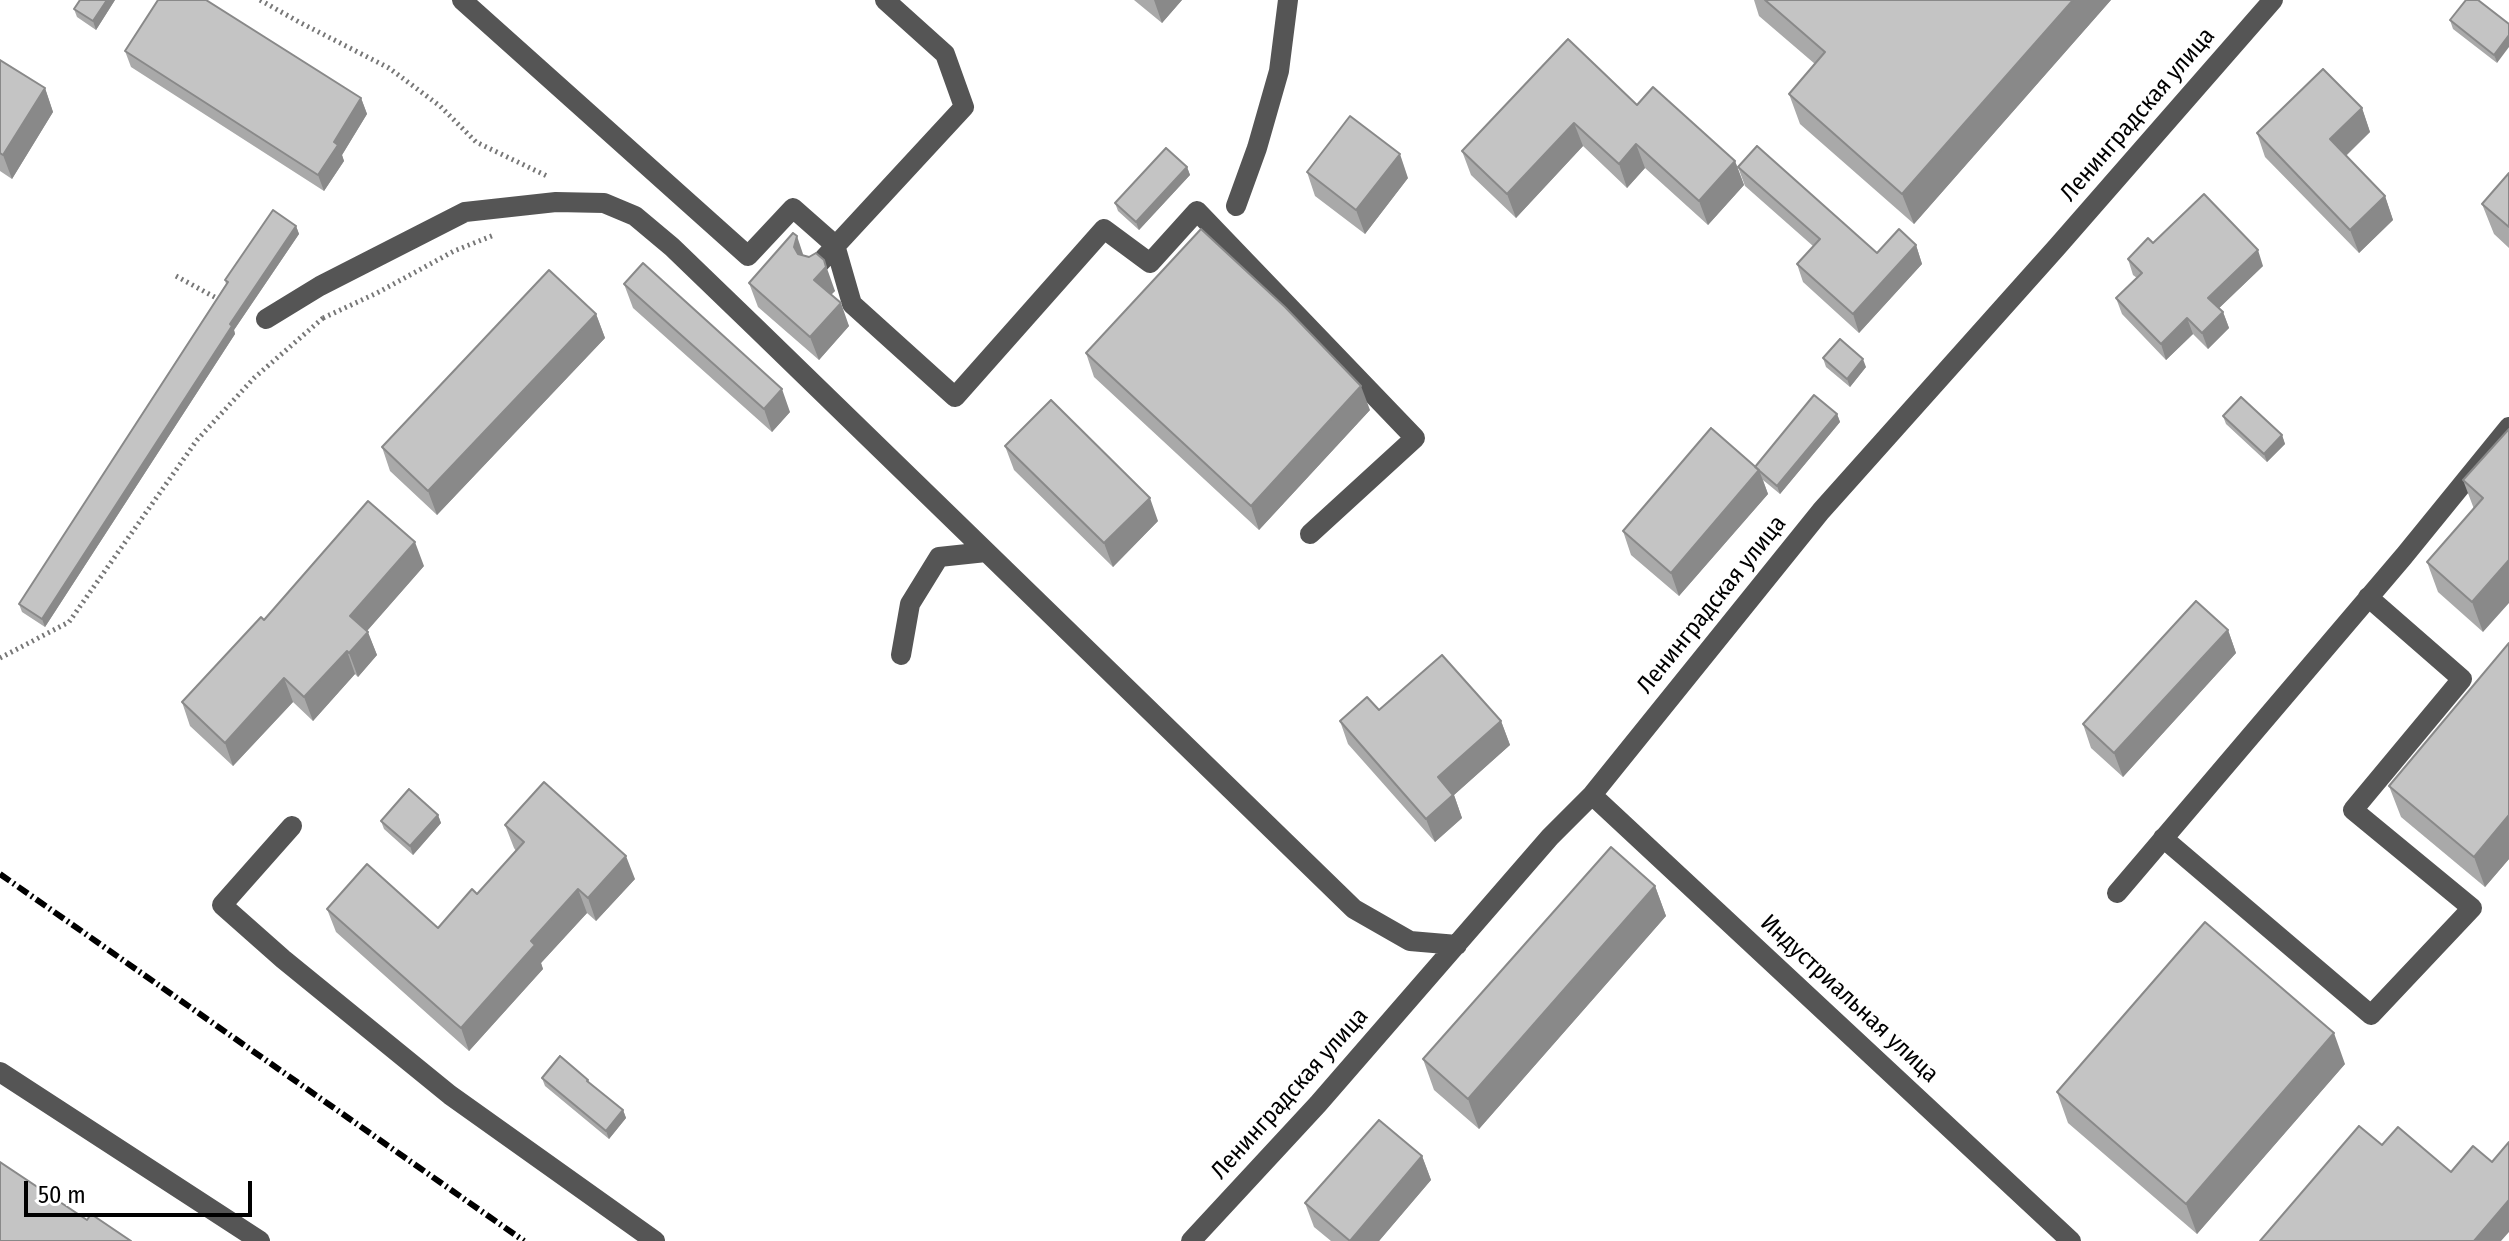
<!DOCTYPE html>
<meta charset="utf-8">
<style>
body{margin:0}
#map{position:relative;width:2509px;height:1241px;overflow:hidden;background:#fff;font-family:"Fira Sans Condensed",sans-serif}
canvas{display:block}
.scale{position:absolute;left:24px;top:1181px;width:228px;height:36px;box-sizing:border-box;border:4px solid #000;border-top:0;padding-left:10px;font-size:24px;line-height:28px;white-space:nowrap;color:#000;-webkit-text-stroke:6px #fff;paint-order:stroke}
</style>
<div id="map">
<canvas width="2509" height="1241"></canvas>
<div class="scale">50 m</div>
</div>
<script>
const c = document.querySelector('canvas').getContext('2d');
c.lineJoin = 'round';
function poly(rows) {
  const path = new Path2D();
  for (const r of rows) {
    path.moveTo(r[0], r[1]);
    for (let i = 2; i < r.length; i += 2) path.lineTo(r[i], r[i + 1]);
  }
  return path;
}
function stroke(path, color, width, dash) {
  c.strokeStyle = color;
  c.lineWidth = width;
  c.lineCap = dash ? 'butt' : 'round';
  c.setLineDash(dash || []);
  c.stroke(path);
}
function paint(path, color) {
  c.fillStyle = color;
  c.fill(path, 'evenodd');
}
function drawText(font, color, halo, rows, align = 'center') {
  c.font = font + ' "Fira Sans Condensed",sans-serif';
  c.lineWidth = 7;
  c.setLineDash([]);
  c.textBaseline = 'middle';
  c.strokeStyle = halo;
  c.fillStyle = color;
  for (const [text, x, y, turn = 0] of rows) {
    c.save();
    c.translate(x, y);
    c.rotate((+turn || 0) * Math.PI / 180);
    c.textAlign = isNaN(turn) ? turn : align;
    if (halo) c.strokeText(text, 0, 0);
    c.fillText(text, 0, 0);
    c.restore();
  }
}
const path = poly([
 [260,0,299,22,389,68,440,106,476,142,549,177],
 [176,276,220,300],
 [323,318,377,293,454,251,494,235],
 [0,658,69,622,197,440,254,378,323,318]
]);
const minor = poly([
 [462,0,748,256,793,208,835,245,852,304,955,397,1104,229,1150,263,1197,211,1415,438,1310,534],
 [1236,206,1257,148,1279,71,1288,0],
 [815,268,964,107,945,54,885,0],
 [266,319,320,286,465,212,556,202,604,203,635,216,672,247,756,328,1354,909,1410,941,1457,945],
 [901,655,910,604,939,557,986,552],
 [1592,795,2071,1241],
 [292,826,222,905,283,959,450,1095,655,1241],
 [2163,838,2371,1015,2472,908,2353,810,2462,679,2368,597],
 [2117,893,2404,556,2509,427],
 [0,1072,260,1241],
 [1191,1241,1318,1104,1550,837,1592,795,1821,511,2057,247,2273,0]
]);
const rail = poly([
 [0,874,524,1241]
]);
const wall = poly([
 [115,0,96,30,77,17,74,9],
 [1134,0,1182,0,1162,23],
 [1754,0,2111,0,1914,224,1800,124,1789,94,1815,64,1759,16],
 [2478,0,2497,63,2453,29,2450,20],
 [125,51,361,98,367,114,342,155,344,161,324,191,131,67],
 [0,60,45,88,53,112,12,179,0,171],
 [1637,105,1735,161,1744,185,1708,225,1645,168,1627,188,1583,146,1516,218,1471,175,1462,151],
 [2362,108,2370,132,2346,156,2385,196,2393,220,2359,253,2265,157,2257,133],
 [1187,167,1190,175,1139,230,1118,211,1115,203],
 [1738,167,1877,253,1916,245,1922,264,1859,333,1803,282,1797,264,1813,246,1745,186],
 [1307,172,1408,178,1365,234,1315,196],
 [2509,173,2509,248,2494,234,2482,204],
 [296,226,299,234,234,330,235,334,45,627,22,612,19,604,226,284,225,280],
 [2153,243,2263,266,2219,308,2223,312,2229,328,2208,349,2193,334,2166,360,2122,314,2116,298,2137,278,2133,275,2128,259],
 [804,256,835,291,831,294,849,326,819,360,758,307,749,283],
 [624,284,790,412,772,432,633,308],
 [596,314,605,338,437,515,390,471,382,447],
 [1086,353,1370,410,1259,530,1094,377],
 [1823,358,1866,367,1850,387,1826,367],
 [1837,414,1840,422,1780,494,1763,480,1768,494,1679,596,1631,555,1623,531,1755,467],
 [2223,416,2282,435,2285,444,2267,462,2226,424],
 [2509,429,2483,632,2438,592,2427,562,2474,509,2463,480],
 [1005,446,1158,521,1113,567,1014,470],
 [424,566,367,631,377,655,358,677,355,674,313,721,293,702,233,766,190,726,182,702,264,620],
 [2228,630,2236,653,2123,777,2091,748,2083,724],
 [2509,643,2509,859,2485,887,2401,817,2389,786],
 [1379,710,1501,721,1510,745,1454,795,1462,818,1435,842,1348,744,1340,721],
 [438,815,441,823,413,855,384,829,381,821],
 [505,825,635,879,596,921,587,913,541,963,543,969,469,1051,336,932,327,909,438,928,477,894,516,851,514,848],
 [1655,886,1666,916,1479,1129,1434,1090,1423,1059],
 [2345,1064,2197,1234,2068,1123,2057,1092],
 [542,1078,589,1083,623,1110,626,1118,609,1139,545,1086],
 [1422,1156,1431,1180,1379,1241,1331,1241,1314,1227,1305,1203]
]);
const shadedWall = poly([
 [107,0,115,0,96,30,93,21],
 [1154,0,1182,0,1162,23],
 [2073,0,2111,0,1914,224,1902,194],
 [2509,35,2509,47,2497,63,2494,55],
 [45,88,53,112,12,179,3,155],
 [361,98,367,114,342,155,344,161,324,191,318,175,334,142],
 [2362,108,2370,132,2338,163,2330,139],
 [1574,123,1583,146,1516,218,1507,194],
 [1636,144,1645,168,1627,188,1619,164],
 [1400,154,1408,178,1365,234,1356,210],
 [1735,161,1744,185,1708,225,1699,201],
 [1187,167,1190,175,1139,230,1136,222],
 [2385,196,2393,220,2359,253,2350,230],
 [296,226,299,234,234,330,235,334,45,627,42,619,230,324],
 [797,236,805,260,802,271,794,247],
 [1916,245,1922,264,1859,333,1853,314],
 [2258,250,2263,266,2214,313,2208,298],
 [824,260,835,291,823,303,814,280],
 [841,303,849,326,819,360,810,337],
 [2223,312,2229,328,2208,349,2202,333],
 [596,314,605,338,437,515,428,491],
 [2187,318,2193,334,2166,360,2161,344],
 [1863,359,1866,367,1850,387,1847,379],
 [1361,386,1370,410,1259,530,1251,506],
 [782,389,790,412,772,432,764,409],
 [1837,414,1840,422,1780,494,1777,486],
 [2282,435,2285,444,2267,462,2264,454],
 [1759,470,1768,494,1679,596,1671,573],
 [1150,498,1158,521,1113,567,1104,543],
 [415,542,424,566,359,640,350,616],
 [2509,560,2509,603,2483,632,2472,602],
 [2228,630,2236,653,2123,777,2114,753],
 [368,632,377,655,358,677,349,653],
 [347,651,355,674,313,721,304,697],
 [284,678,293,702,233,766,225,743],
 [1501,721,1510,745,1454,795,1462,818,1435,842,1426,819,1438,777],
 [438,815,441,823,413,855,410,846],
 [2509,815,2509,859,2485,887,2474,857],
 [626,856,635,879,596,921,588,898],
 [1655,886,1666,916,1479,1129,1468,1099],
 [578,889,587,913,541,963,543,969,469,1051,461,1028,531,941],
 [2334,1033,2345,1064,2197,1234,2186,1204],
 [623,1110,626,1118,609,1139,606,1131],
 [1422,1156,1431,1180,1379,1241,1350,1241],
 [2509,1200,2509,1232,2501,1241,2474,1241]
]);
const building = poly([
 [80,0,107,0,93,21,74,9,80,0],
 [158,0,206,0,361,98,334,142,338,145,318,175,125,51,158,0],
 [1765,0,2073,0,1902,194,1789,94,1825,52,1765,0],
 [2466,0,2478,0,2509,24,2509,35,2494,55,2450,20,2466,0],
 [1568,39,1637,105,1653,87,1735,161,1699,201,1636,144,1619,164,1574,123,1507,194,1462,151,1568,39],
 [0,60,45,88,3,155,0,153,0,60],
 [2323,69,2362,108,2330,139,2385,196,2350,230,2257,133,2323,69],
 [1350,116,1400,154,1356,210,1307,172,1350,116],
 [1757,146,1877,253,1899,229,1916,245,1853,314,1797,264,1820,239,1738,167,1757,146],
 [1166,148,1187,167,1136,222,1115,203,1166,148],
 [2509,173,2509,227,2482,204,2509,173],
 [2204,194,2258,250,2208,298,2223,312,2202,333,2187,318,2161,344,2116,298,2142,273,2128,259,2148,238,2153,243,2204,194],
 [273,210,296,226,230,324,232,326,42,619,19,604,228,282,225,280,273,210],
 [1201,229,1285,307,1361,386,1251,506,1086,353,1201,229],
 [793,233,797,236,794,247,798,254,809,257,816,253,824,260,826,267,814,280,841,303,810,337,749,283,793,233],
 [643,263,782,389,764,409,624,284,643,263],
 [549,270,596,314,428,491,382,447,549,270],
 [1840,339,1863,359,1847,379,1823,358,1840,339],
 [1814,395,1837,414,1777,486,1755,467,1814,395],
 [2241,397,2282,435,2264,454,2223,416,2241,397],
 [1051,400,1150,498,1104,543,1005,446,1051,400],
 [1711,428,1759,470,1671,573,1623,531,1711,428],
 [2509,429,2509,560,2472,602,2427,562,2483,498,2463,480,2509,429],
 [368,501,415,542,350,616,368,632,349,653,347,651,304,697,284,678,225,743,182,702,261,617,264,620,368,501],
 [2196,601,2228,630,2114,753,2083,724,2196,601],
 [2509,643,2509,815,2474,857,2389,786,2509,643],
 [1442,655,1501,721,1438,777,1453,795,1426,819,1340,721,1367,697,1379,710,1442,655],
 [544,782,626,856,588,898,578,889,531,941,535,945,461,1028,327,909,367,864,438,928,472,889,477,894,524,842,505,825,544,782],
 [409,789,438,815,410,846,381,821,409,789],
 [1611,847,1655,886,1468,1099,1423,1059,1611,847],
 [2205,922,2334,1033,2186,1204,2057,1092,2205,922],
 [560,1056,588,1080,587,1081,623,1110,606,1131,542,1078,560,1056],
 [1379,1120,1422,1156,1350,1241,1305,1203,1379,1120],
 [2359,1126,2382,1145,2398,1127,2451,1172,2473,1146,2492,1162,2509,1142,2509,1200,2474,1241,2260,1241,2359,1126],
 [0,1162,87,1220,91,1214,131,1241,0,1241,0,1162]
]);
const streetNames = [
 ["Ленинградская улица",2138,115,-49],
 ["Ленинградская улица",1712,605,-51],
 ["Индустриальная улица",1849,999,43],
 ["Ленинградская улица",1290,1094,-48]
];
stroke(path, '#777', 5, [2, 4]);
stroke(minor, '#555', 20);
stroke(rail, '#000', 6, [12, 4, 2, 4]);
paint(wall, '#a9a9a9');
paint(shadedWall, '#898989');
paint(building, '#c4c4c4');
stroke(building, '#898989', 2);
drawText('24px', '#000', '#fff', streetNames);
</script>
